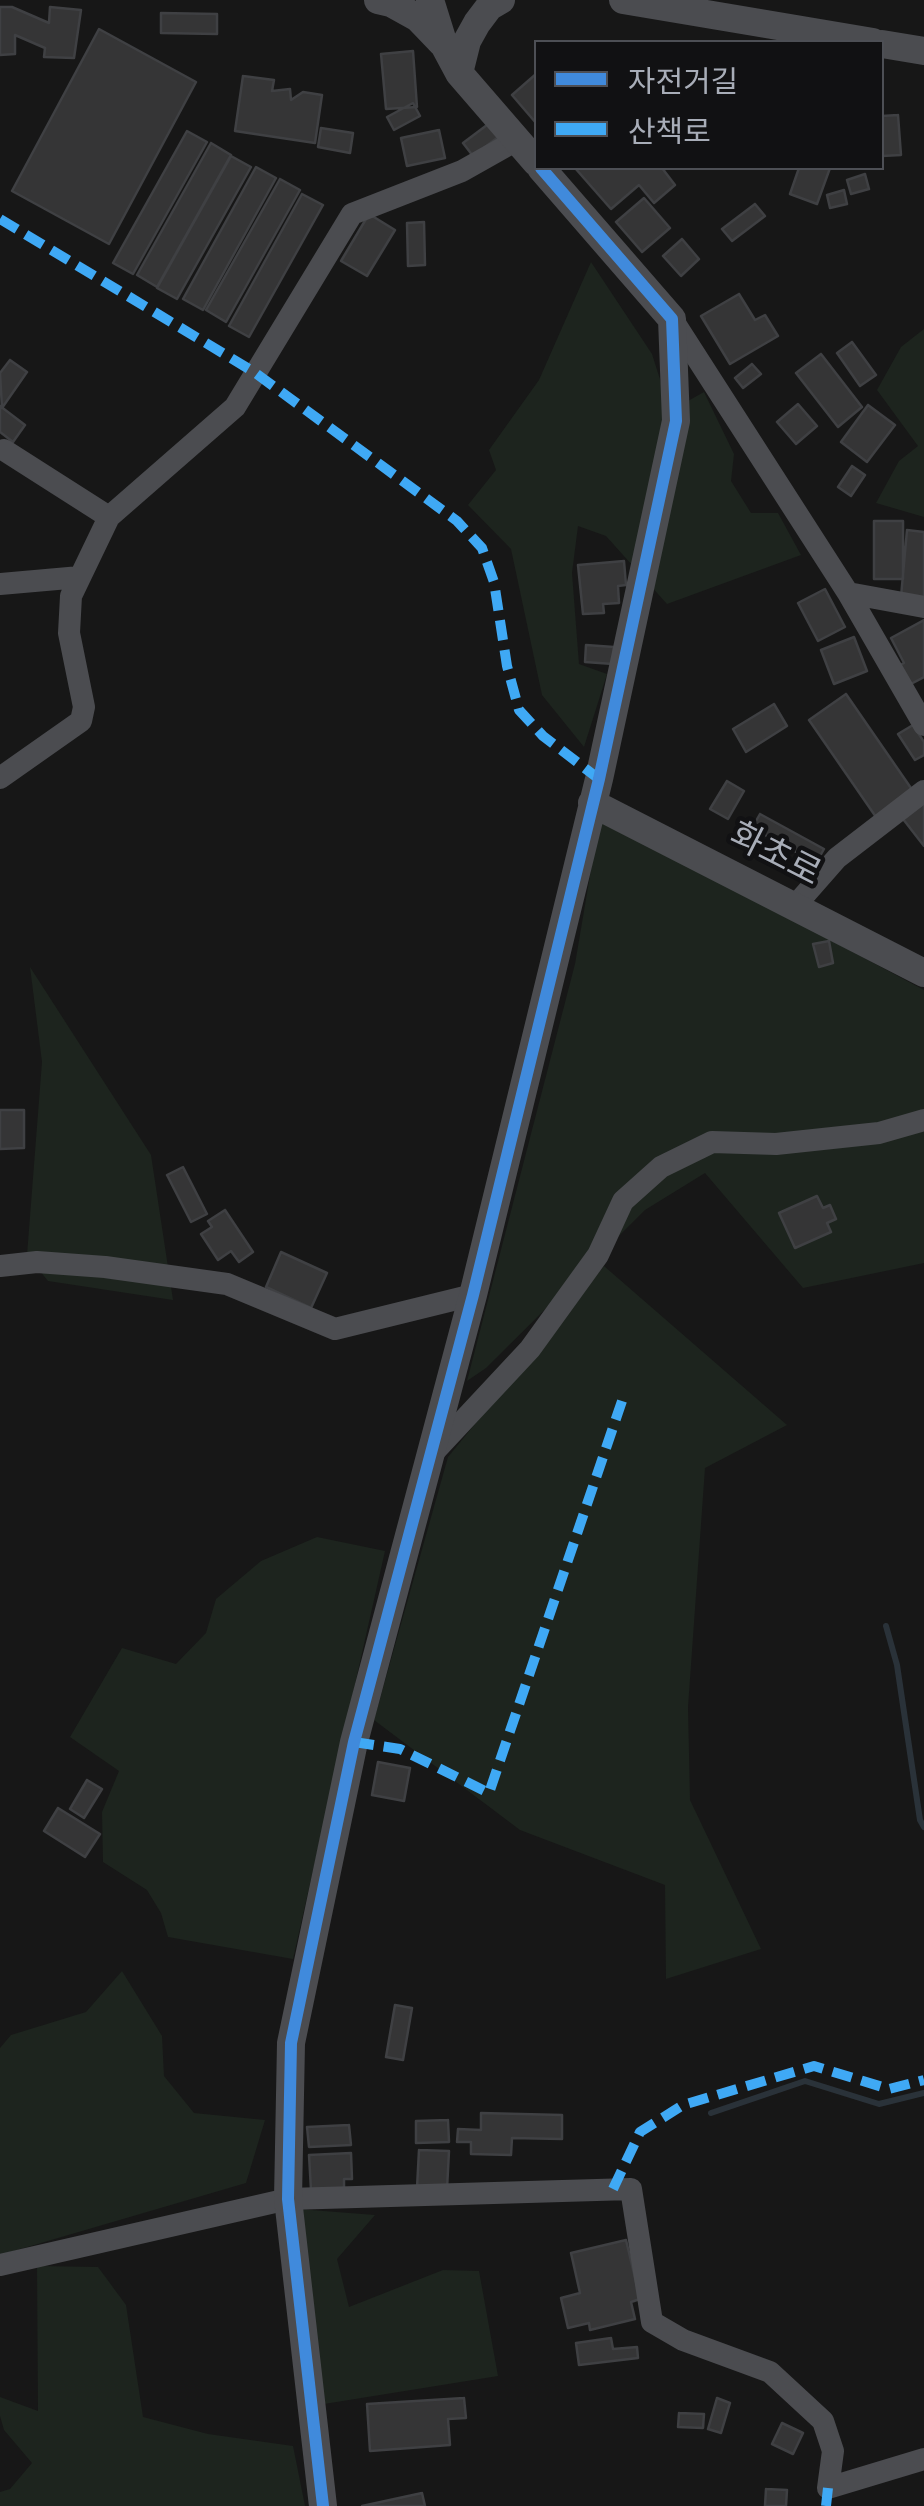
<!DOCTYPE html>
<meta charset="utf-8">
<style>
body{margin:0}
#map{position:relative;width:924px;height:2506px;overflow:hidden;background:#171717;font-family:"Open Sans","Noto Sans KR",sans-serif}
canvas{display:block}
.legend{position:absolute;left:534px;top:40px;width:350px;height:130px;box-sizing:border-box;background:#111113;border:2px solid #4d4f55;margin:0;padding:12px 18px;list-style:none;font-size:30px;color:#a8adb8}
.legend li{display:flex;align-items:center;gap:20px;height:50px}
.legend b{width:50px;border:2px solid #4d4f55}
</style>
<div id="map">
<canvas width="924" height="2506"></canvas>
<ul class="legend">
<li><b style="height:12px;background:#408adc"></b>자전거길</li>
<li><b style="height:12px;background:#3fa9f5"></b>산책로</li>
</ul>
</div>
<script>
const c = document.querySelector('canvas').getContext('2d');
c.lineJoin = 'round';
function paint(path, color) {
  c.fillStyle = color;
  c.fill(path, 'evenodd');
}
function poly(rows) {
  const path = new Path2D();
  for (const r of rows) {
    path.moveTo(r[0], r[1]);
    for (let i = 2; i < r.length; i += 2) path.lineTo(r[i], r[i + 1]);
  }
  return path;
}
function stroke(path, color, width, dash) {
  c.strokeStyle = color;
  c.lineWidth = width;
  c.lineCap = dash ? 'butt' : 'round';
  c.setLineDash(dash || []);
  c.stroke(path);
}
function drawText(font, color, halo, rows, align = 'center') {
  c.font = font + ' "Open Sans","Noto Sans KR",sans-serif';
  c.lineWidth = 9;
  c.setLineDash([]);
  c.textBaseline = 'middle';
  c.strokeStyle = halo;
  c.fillStyle = color;
  for (const [text, x, y, turn = 0] of rows) {
    c.save();
    c.translate(x, y);
    c.rotate((+turn || 0) * Math.PI / 180);
    c.textAlign = isNaN(turn) ? turn : align;
    if (halo) c.strokeText(text, 0, 0);
    c.fillText(text, 0, 0);
    c.restore();
  }
}
const green = poly([
 [591,262,652,354,670,411,704,392,734,454,731,481,751,513,778,513,801,555,667,604,606,536,578,526,572,573,579,664,607,674,584,747,542,695,511,549,468,505,496,470,489,450,539,380],
 [924,329,924,517,876,503,899,461,918,446,877,390,901,347],
 [600,817,924,990,924,1263,803,1288,705,1173,645,1210,486,1368,467,1381,575,964],
 [30,967,151,1155,173,1300,48,1281,27,1255,42,1062],
 [604,1266,787,1425,705,1468,688,1707,690,1800,761,1949,666,1979,665,1885,520,1830,374,1720,448,1457],
 [317,1537,385,1551,293,1959,168,1937,161,1913,147,1890,103,1862,102,1812,119,1771,70,1737,122,1648,176,1664,206,1633,216,1599,261,1561],
 [122,1971,162,2036,164,2076,194,2113,265,2120,246,2183,0,2255,0,2048,11,2035,86,2012],
 [298,2209,375,2215,337,2259,349,2307,443,2270,479,2271,498,2376,324,2404],
 [37,2266,98,2267,126,2305,143,2417,208,2434,293,2446,305,2506,0,2506,0,2492,10,2489,32,2463,4,2430,0,2416,0,2397,38,2411]
]);
const stream = poly([
 [886,1626,897,1665,920,1820,924,1827],
 [711,2113,805,2081,879,2104,924,2093]
]);
const building = poly([
 [0,7,12,7,49,23,50,7,81,10,74,58,44,57,45,48,15,35,15,54,0,55,0,7],
 [161,13,217,14,217,34,161,33,161,13],
 [99,29,196,82,109,244,12,191,99,29],
 [413,51,417,107,386,109,381,54,413,51],
 [536,74,536,123,512,95,536,74],
 [243,76,274,80,272,91,290,89,291,100,303,92,322,95,315,143,235,131,243,76],
 [413,103,420,116,394,130,387,117,413,103],
 [898,115,901,155,882,156,882,116,898,115],
 [491,122,501,135,473,156,463,143,491,122],
 [321,128,353,133,350,153,318,147,321,128],
 [439,130,445,158,407,166,401,138,439,130],
 [187,131,207,142,133,274,113,263,187,131],
 [211,143,231,155,157,287,137,275,211,143],
 [231,156,251,167,177,299,157,288,231,156],
 [256,167,276,178,203,310,183,299,256,167],
 [575,168,662,168,675,185,654,203,639,185,611,209,575,168],
 [799,168,830,168,817,204,790,194,799,168],
 [865,174,869,189,851,194,847,180,865,174],
 [280,179,300,190,226,322,206,310,280,179],
 [844,190,847,204,830,208,827,195,844,190],
 [302,194,323,205,249,337,229,326,302,194],
 [644,198,670,228,642,252,616,222,644,198],
 [755,204,765,216,732,241,722,229,755,204],
 [369,214,395,230,367,276,341,261,369,214],
 [424,222,425,265,408,266,407,223,424,222],
 [682,239,699,259,681,276,663,256,682,239],
 [739,294,755,320,765,315,778,336,730,364,701,316,739,294],
 [852,342,876,375,860,386,837,353,852,342],
 [821,354,862,407,838,427,796,373,821,354],
 [10,360,27,372,2,408,0,373,10,360],
 [752,364,761,374,743,388,735,378,752,364],
 [798,404,817,426,796,444,777,422,798,404],
 [868,405,895,425,867,462,841,442,868,405],
 [0,406,25,425,13,442,0,432,0,406],
 [852,466,865,475,851,496,838,487,852,466],
 [874,521,903,521,903,579,874,579,874,521],
 [907,530,924,532,924,599,901,597,907,530],
 [624,561,626,585,618,586,619,603,603,604,604,613,583,614,578,565,624,561],
 [825,589,845,627,818,641,798,603,825,589],
 [924,620,924,677,909,685,898,666,904,663,891,638,924,620],
 [854,637,867,671,834,684,821,650,854,637],
 [586,645,614,647,613,664,585,662,586,645],
 [846,694,913,791,876,817,809,720,846,694],
 [774,704,787,726,746,752,733,729,774,704],
 [913,725,924,742,924,755,915,760,898,734,913,725],
 [727,781,744,791,728,819,710,809,727,781],
 [924,802,924,846,903,819,924,802],
 [760,814,824,849,816,863,752,828,760,814],
 [829,941,833,963,819,967,813,944,829,941],
 [0,1110,24,1110,24,1148,0,1149,0,1110],
 [183,1167,207,1214,191,1222,167,1175,183,1167],
 [817,1196,823,1208,830,1205,836,1219,827,1223,831,1232,795,1248,779,1213,817,1196],
 [225,1210,253,1252,239,1262,231,1251,218,1260,201,1234,212,1227,208,1221,225,1210],
 [281,1252,327,1273,311,1308,266,1287,281,1252],
 [378,1762,410,1768,404,1801,372,1795,378,1762],
 [87,1780,102,1789,84,1818,70,1809,87,1780],
 [58,1808,100,1834,85,1857,44,1831,58,1808],
 [395,2005,412,2008,403,2060,386,2057,395,2005],
 [481,2113,562,2115,562,2139,512,2138,511,2155,471,2154,471,2142,457,2142,458,2129,481,2130,481,2113],
 [448,2120,449,2142,416,2143,416,2121,448,2120],
 [349,2125,351,2145,309,2147,307,2127,349,2125],
 [419,2150,449,2151,447,2189,417,2188,419,2150],
 [351,2153,352,2179,344,2179,344,2188,311,2190,309,2155,351,2153],
 [626,2240,640,2299,631,2302,635,2319,590,2330,589,2323,568,2328,561,2298,580,2293,571,2253,626,2240],
 [611,2338,613,2349,637,2347,638,2358,579,2365,576,2343,611,2338],
 [464,2398,466,2418,448,2419,450,2445,370,2451,367,2404,464,2398],
 [717,2398,730,2403,721,2433,708,2429,717,2398],
 [679,2413,704,2414,703,2428,678,2427,679,2413],
 [782,2423,803,2433,793,2454,772,2444,782,2423],
 [766,2489,787,2490,786,2506,765,2506,766,2489],
 [422,2493,425,2506,362,2506,422,2493]
]);
const minor = poly([
 [672,319,848,593,924,725],
 [4,450,109,517],
 [0,584,80,577],
 [848,593,924,607],
 [0,778,81,721,84,707,69,633,71,596,109,517,235,407,352,214,462,171,517,140],
 [794,907,837,858,924,791],
 [0,1266,37,1262,105,1267,227,1284,335,1329,473,1295],
 [432,1454,530,1349,598,1255,623,1201,661,1167,712,1142,776,1144,879,1133,924,1120],
 [0,2265,288,2199,631,2189,652,2322,683,2340,770,2372,823,2421,833,2451,828,2488,924,2459]
]);
const tertiary = poly([
 [378,0,391,3,418,18,442,43],
 [430,0,444,45,459,73,536,162],
 [623,0,873,42],
 [882,44,924,51],
 [459,73,467,41,477,23,489,7,501,0],
 [592,803,924,973],
 [323,2506,288,2199,291,2043,354,1742,473,1295,599,779,676,421,672,319,541,168]
]);
const quiet = poly([
 [0,219,254,372,457,521,482,548,494,582,507,666,519,710,543,736,599,779],
 [354,1742,400,1749,489,1793,622,1401],
 [613,2189,640,2132,683,2105,814,2066,889,2089,924,2080],
 [826,2506,828,2488]
]);
const cycleway = poly([
 [323,2506,288,2199,291,2043,354,1742,473,1295,599,779,676,421,672,319,541,168]
]);
const streetNames = [
 ["화초로",775,855,27]
];
paint(green, '#1d241e');
stroke(stream, '#2a3239', 6);
paint(building, '#353536');
stroke(building, '#3f4043', 2.5);
stroke(minor, '#4b4c50', 22);
stroke(tertiary, '#4b4c50', 28);
stroke(quiet, '#3fa9f5', 10, [20, 10]);
stroke(cycleway, '#408adc', 12);
drawText('35px', '#a8adb8', '#111113', streetNames);
</script>
